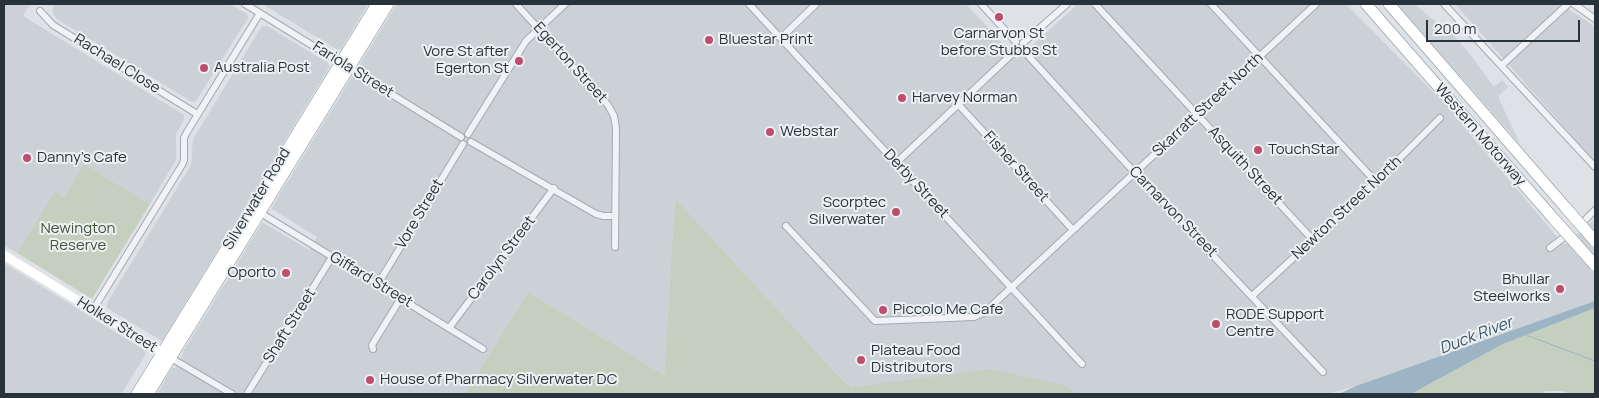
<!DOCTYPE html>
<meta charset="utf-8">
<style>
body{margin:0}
#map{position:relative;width:1599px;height:398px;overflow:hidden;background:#dee2e6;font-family:Manrope,sans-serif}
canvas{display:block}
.frame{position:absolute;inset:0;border:5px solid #28323b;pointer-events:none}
.scale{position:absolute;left:1426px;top:20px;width:154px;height:22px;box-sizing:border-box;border:2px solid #28323b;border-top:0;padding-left:6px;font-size:15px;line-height:18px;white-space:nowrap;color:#28323b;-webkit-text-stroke:4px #edf1f4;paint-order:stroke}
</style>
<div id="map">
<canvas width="1599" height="398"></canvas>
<div class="frame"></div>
<div class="scale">200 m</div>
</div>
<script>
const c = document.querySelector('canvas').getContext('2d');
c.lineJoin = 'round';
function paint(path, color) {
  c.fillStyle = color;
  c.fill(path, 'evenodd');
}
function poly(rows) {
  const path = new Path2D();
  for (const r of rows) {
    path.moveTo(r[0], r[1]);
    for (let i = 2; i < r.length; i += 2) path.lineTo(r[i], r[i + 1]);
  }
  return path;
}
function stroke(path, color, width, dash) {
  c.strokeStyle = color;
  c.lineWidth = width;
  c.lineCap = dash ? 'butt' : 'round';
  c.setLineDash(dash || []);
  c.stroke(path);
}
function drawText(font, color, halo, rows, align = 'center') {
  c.font = font + ' Manrope,sans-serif';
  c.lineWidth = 4;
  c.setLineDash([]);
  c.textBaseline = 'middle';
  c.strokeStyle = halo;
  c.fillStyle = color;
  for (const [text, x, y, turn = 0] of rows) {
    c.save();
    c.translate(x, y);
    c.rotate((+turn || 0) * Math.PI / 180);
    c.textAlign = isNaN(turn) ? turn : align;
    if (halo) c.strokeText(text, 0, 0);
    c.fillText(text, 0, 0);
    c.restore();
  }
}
const built = poly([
 [4,4,30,4,23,16,184,115,184,120,176,134,176,160,150,204,84,164,64,197,55,191,17,253,4,245],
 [49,4,230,4,247,14,248,18,196,101,192,102,57,19,53,14,53,6],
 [262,4,368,4,341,49,338,50],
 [397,4,966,4,1017,59,1078,4,1346,4,1441,100,1564,245,1595,219,1595,301,1356,386,1327,394,1079,394,1062,385,854,387,846,383,834,371,675,198,664,375,528,292,465,394,157,394,172,368,175,368,183,355,183,352,262,223,264,223,309,250,317,237,272,209,272,207],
 [1397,4,1414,4,1455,37,1470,54,1494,87,1502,80,1508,87,1499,95,1499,99,1520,144],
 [1455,4,1561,4,1595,27,1595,162],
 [262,26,267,26,328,63,329,68,162,341,107,308,107,303,191,165,193,139],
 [4,263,144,350,146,354,121,394,4,394]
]);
const green = poly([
 [84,164,150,204,92,299,17,253,55,191,64,197],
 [675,198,834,371,846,383,853,387,991,369,1063,385,1079,394,465,394,528,292,664,375],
 [1595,308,1595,394,1571,394,1561,391,1545,391,1541,394,1411,394,1503,344]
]);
const water = poly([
 [1595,301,1595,308,1503,344,1411,394,1339,394,1356,386]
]);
const stream = poly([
 [1526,335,1595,361]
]);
const street = poly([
 [245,4,461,137],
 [516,4,608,105,614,116,616,128,615,247],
 [749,4,1082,364],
 [981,4,1016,42],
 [1095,4,1313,240],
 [1211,4,1376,182],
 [1444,4,1595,167],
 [1574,4,1595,19],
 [40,11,53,25,197,114],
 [781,38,816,4],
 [1023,43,1067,4],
 [1024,51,1135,173,1323,372],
 [1502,65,1568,4],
 [958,104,1073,230],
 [468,134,526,41,565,4],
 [471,142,596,214,604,216,615,216],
 [896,163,1015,51],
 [259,212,483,349],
 [1585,220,1595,210],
 [786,226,875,321,974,317,985,312,1316,4],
 [1550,248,1563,238],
 [378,284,463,144],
 [1252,296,1376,182,1440,118],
 [93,310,182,165,184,160,184,138,187,132,260,13],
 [449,328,554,188],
 [373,349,372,345,401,298],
 [171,358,232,394],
 [247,394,332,257]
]);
const secondary = poly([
 [4,255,168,356]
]);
const highway = poly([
 [1366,4,1553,218],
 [1389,4,1566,208],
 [137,394,377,4],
 [148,394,388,4]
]);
const highwayBridge = poly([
 [1566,208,1595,241],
 [1553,218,1595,265]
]);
const markers = [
 [999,17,5,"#c14d6d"],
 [709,40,5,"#c14d6d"],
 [519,61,5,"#c14d6d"],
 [204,68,5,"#c14d6d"],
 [902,98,5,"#c14d6d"],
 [770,132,5,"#c14d6d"],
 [1258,150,5,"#c14d6d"],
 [27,158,5,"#c14d6d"],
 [896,212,5,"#c14d6d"],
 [286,273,5,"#c14d6d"],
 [1560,289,5,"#c14d6d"],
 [883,310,5,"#c14d6d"],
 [1216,324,5,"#c14d6d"],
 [861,360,5,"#c14d6d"],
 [370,380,5,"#c14d6d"]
];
const poiNames = [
 ["Carnarvon St",999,34,"center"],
 ["before Stubbs St",999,51,"center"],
 ["Bluestar Print",719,40],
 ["Vore St after",509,52,"right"],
 ["Egerton St",509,69,"right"],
 ["Australia Post",214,68],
 ["Harvey Norman",912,98],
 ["Webstar",780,132],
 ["TouchStar",1268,150],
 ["Danny’s Cafe",37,158],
 ["Scorptec",886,203,"right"],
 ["Silverwater",886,220,"right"],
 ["Oporto",276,273,"right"],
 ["Bhullar",1550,280,"right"],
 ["Steelworks",1550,297,"right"],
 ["Piccolo Me Cafe",893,310],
 ["RODE Support",1226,315],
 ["Centre",1226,332],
 ["Plateau Food",871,351],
 ["Distributors",871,368],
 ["House of Pharmacy Silverwater DC",380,380]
];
const streetNames = [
 ["Egerton Street",570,63,48],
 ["Rachael Close",117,64,32],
 ["Fariola Street",353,70,32],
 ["Skarratt Street North",1208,105,-43],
 ["Western Motorway",1480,135,49],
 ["Asquith Street",1245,166,47],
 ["Fisher Street",1016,167,48],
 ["Derby Street",916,184,47],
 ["Silverwater Road",257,199,-59],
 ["Newton Street North",1347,208,-43],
 ["Carnarvon Street",1173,212,46],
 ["Vore Street",420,214,-59],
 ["Carolyn Street",502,258,-53],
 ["Giffard Street",371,280,31],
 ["Holker Street",117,325,32],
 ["Shaft Street",290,326,-58]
];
const parkNames = [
 ["Newington",78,229],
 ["Reserve",78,246]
];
const waterNames = [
 ["Duck River",1476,336,-21]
];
paint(built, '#ccd1d7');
paint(green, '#c5cfc0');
paint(water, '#9cb4c3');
stroke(stream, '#9cb4c3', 1);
stroke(street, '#a4aaaf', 8);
stroke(highway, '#87919b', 12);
stroke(street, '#f0f2f5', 6);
stroke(secondary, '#fff', 9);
stroke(highway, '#fff', 11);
stroke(highwayBridge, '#87919b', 12, []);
stroke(highwayBridge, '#fff', 11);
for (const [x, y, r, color] of markers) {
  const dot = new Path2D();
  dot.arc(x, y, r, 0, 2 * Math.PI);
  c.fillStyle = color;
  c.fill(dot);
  stroke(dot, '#edf1f4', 2);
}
drawText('15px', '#28323b', '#edf1f4', poiNames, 'left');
drawText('15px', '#28323b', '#edf1f4', streetNames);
drawText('15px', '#415637', '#edf1f4', parkNames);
drawText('italic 16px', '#37556b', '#edf1f4', waterNames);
</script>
